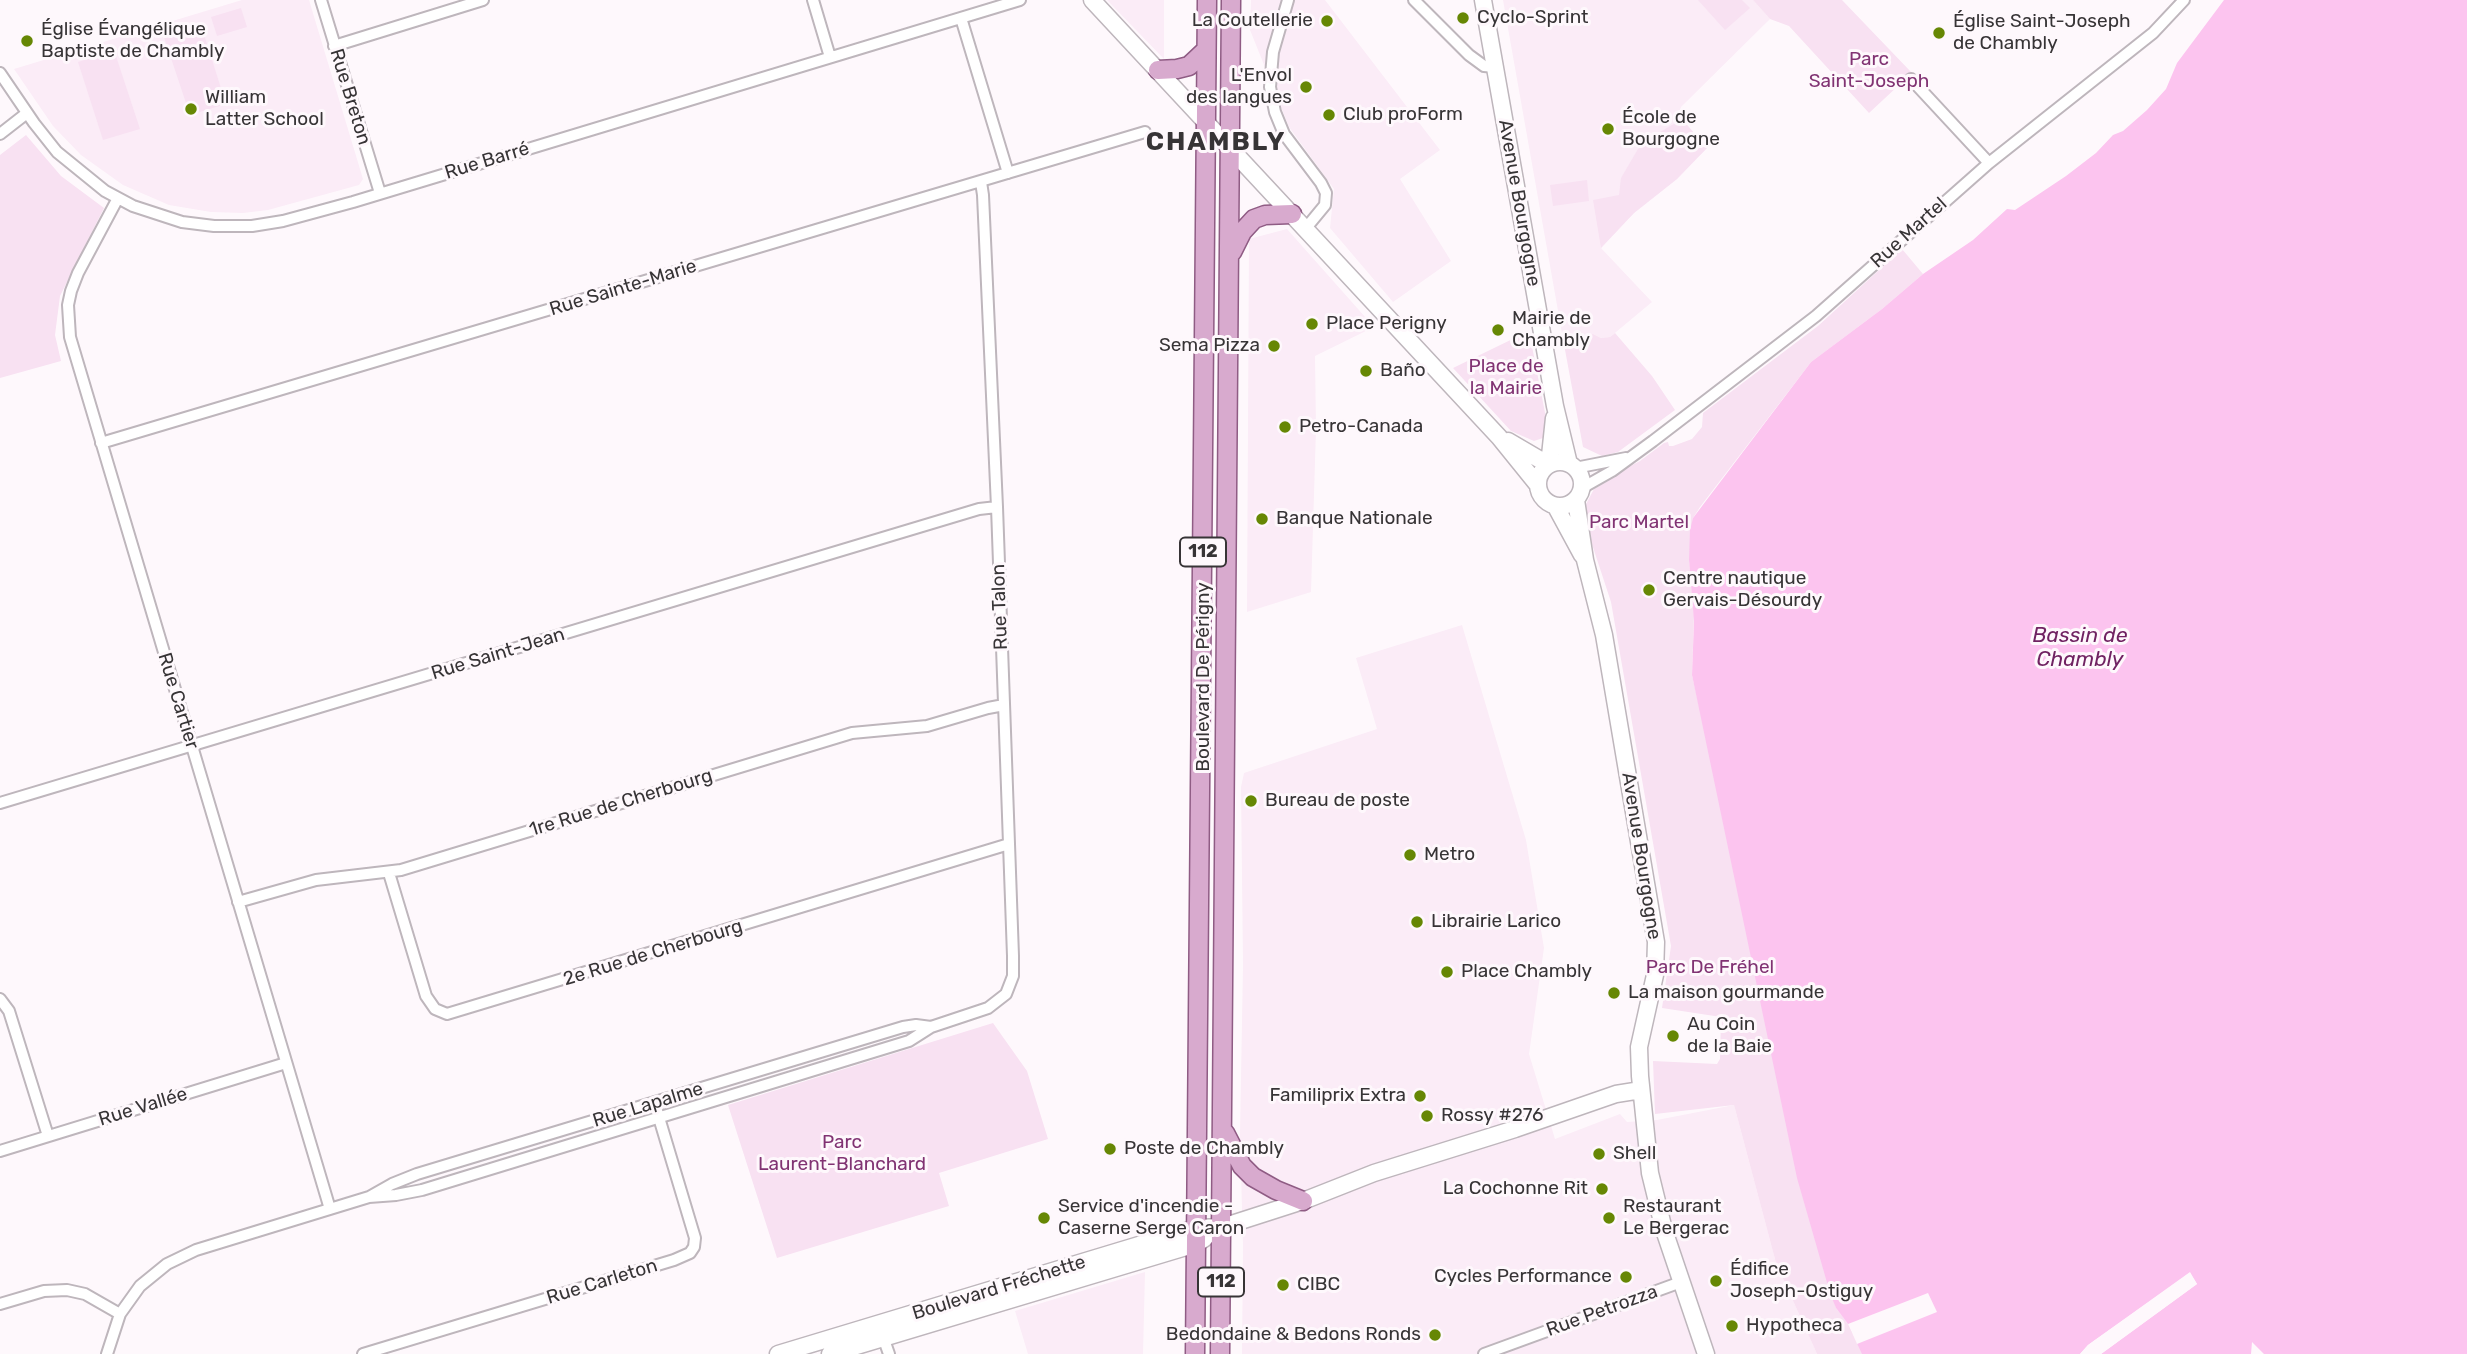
<!DOCTYPE html>
<meta charset="utf-8">
<style>
body{margin:0}
canvas{display:block;background:#fef8fc}
</style>
<canvas width="2467" height="1354"></canvas>
<script>
const c = document.querySelector('canvas').getContext('2d');
c.lineJoin = 'round';
function paint(path, color) {
  c.fillStyle = color;
  c.fill(path, 'evenodd');
}
function poly(rows) {
  const path = new Path2D();
  for (const r of rows) {
    if (r.length === 3) {
      path.moveTo(r[0] + r[2], r[1]);
      path.arc(r[0], r[1], r[2], 0, 2 * Math.PI);
      continue;
    }
    path.moveTo(r[0], r[1]);
    for (let i = 2; i < r.length; i += 2) path.lineTo(r[i], r[i + 1]);
  }
  return path;
}
function stroke(path, color, width, dash) {
  c.strokeStyle = color;
  c.lineWidth = width;
  c.lineCap = dash ? 'butt' : 'round';
  c.setLineDash(dash || []);
  c.stroke(path);
}
function drawText(font, color, halo, rows, align = 'center') {
  c.font = font + ' Rubik,sans-serif';
  c.lineWidth = 6;
  c.setLineDash([]);
  c.textBaseline = 'middle';
  c.strokeStyle = halo;
  c.fillStyle = color;
  for (const [text, x, y, turn = 0] of rows) {
    c.save();
    c.translate(x, y);
    c.rotate((+turn || 0) * Math.PI / 180);
    c.textAlign = isNaN(turn) ? turn : align;
    if (halo) c.strokeText(text, 0, 0);
    c.fillText(text, 0, 0);
    c.restore();
  }
}
const built = poly([
 [242,0,309,0,363,179,359,185,268,210,243,213,211,212,169,205,123,185,81,155,53,126,14,69],
 [1107,0,1164,0,1164,59],
 [1251,0,1325,0,1440,150,1400,179,1451,261,1393,302,1330,228,1334,189,1289,127,1250,30],
 [1503,0,1753,0,1770,19,1681,107,1682,119,1707,148,1677,179,1634,213,1601,248,1652,302,1610,337,1601,338,1593,334,1563,339],
 [1287,229,1374,327,1315,356,1316,429,1311,592,1247,612,1249,239],
 [1462,625,1526,840,1544,948,1529,1054,1555,1139,1620,1114,1627,1122,1657,1120,1734,1105,1776,1263,1817,1354,1242,1354,1243,1246,1240,1135,1243,965,1241,787,1244,773,1377,729,1356,658],
 [1145,1272,1143,1354,1028,1354,1015,1311]
]);
const green = poly([
 [1698,0,1742,0,1750,8,1725,30],
 [1753,0,1842,0,1912,73,1869,113,1789,26,1770,19],
 [241,8,247,27,217,36,211,17],
 [201,25,226,104,190,115,164,37],
 [114,50,140,129,103,140,78,62],
 [1682,119,1707,148,1677,179,1634,213,1601,248,1593,200,1619,195,1621,178,1638,149,1650,138],
 [26,135,61,176,104,208,60,296,55,335,61,361,0,378,0,155],
 [1587,180,1589,201,1553,206,1550,185],
 [1902,249,1923,274,1882,309,1811,362,1700,507,1693,518,1689,560,1694,616,1692,675,1836,1308,1848,1324,1864,1354,1817,1354,1776,1263,1734,1105,1655,1114,1653,1061,1717,1064,1720,1059,1721,1017,1662,1008,1671,946,1611,602,1587,529,1584,508,1594,489,1608,481,1607,478,1640,461,1664,443,1668,442,1669,446,1673,446,1692,439,1702,427,1703,413,1818,326],
 [1529,331,1546,418,1546,437,1534,441,1511,431,1453,368],
 [1615,333,1652,376,1675,410,1618,452,1602,456,1583,447,1563,339,1593,334,1601,338,1610,337],
 [993,1023,1027,1071,1048,1139,939,1173,949,1206,777,1258,728,1105]
]);
const water = poly([
 [2224,0,2467,0,2467,1354,2264,1354,2252,1342,2251,1354,2101,1354,2197,1284,2190,1273,2088,1345,2080,1354,1862,1354,1848,1324,1836,1308,1830,1293,1797,1178,1692,675,1694,621,1689,560,1690,530,1693,518,1811,362,1882,309,1923,274,1973,240,2007,209,2015,210,2066,176,2096,153,2113,135,2123,131,2147,110,2166,89,2177,63]
]);
const pier = poly([
 [2190,1272,2197,1284,2101,1354,2097,1354,2193,1283,2189,1277,2085,1354,2080,1354,2088,1345],
 [1928,1293,1937,1312,1857,1344,1848,1324]
]);
const street = poly([
 [321,0,380,193],
 [813,0,830,57],
 [1288,0,1273,52,1270,87,1275,112,1284,134,1321,183,1326,193,1325,205,1306,228],
 [1414,0,1469,55,1484,66,1495,67],
 [961,18,1008,173],
 [334,46,483,0],
 [0,73,34,123,57,152,105,191,133,206,182,222,214,226,252,226,283,221,353,202,1020,0],
 [1911,79,1989,163],
 [0,134,27,113],
 [118,198,78,273,71,291,68,305,70,337,330,1209],
 [101,443,1145,132],
 [1575,468,1626,458],
 [1582,488,1612,471,1653,441,1816,316,1989,163,2153,33,2184,0],
 [0,803,979,509,997,507],
 [389,873,426,996,435,1009,447,1014,1009,844],
 [238,902,316,880,401,870,852,733,927,726,988,708,1004,705],
 [0,999,9,1011,48,1136],
 [0,1151,286,1063],
 [369,1197,396,1195,422,1190,909,1041,931,1027,988,1008,1006,994,1013,976,1013,956,997,507,983,195,981,182],
 [0,1304,44,1291,67,1290,85,1294,120,1314],
 [882,1334,889,1354],
 [107,1354,120,1314,140,1286,167,1264,196,1250,369,1197,392,1184,417,1174,903,1027,916,1025,931,1027],
 [363,1354,674,1260,690,1253,694,1247,695,1238,657,1111],
 [1484,1354,1681,1282]
]);
const secondary = poly([
 [1092,0,1499,437,1537,484],
 [1483,0,1555,406,1569,464],
 [1508,441,1549,465],
 [1560,484,22],
 [1549,465,1554,418],
 [1576,500,1585,560,1604,635,1656,942,1655,975,1639,1047,1640,1076,1650,1173,1664,1230,1706,1354],
 [1556,507,1582,555],
 [778,1354,1182,1232,1197,1228,1222,1227,1303,1201,1374,1173,1515,1129,1616,1094,1641,1090],
 [830,1354,1196,1244,1205,1238]
]);
const primary = poly([
 [1158,70,1177,69,1189,66,1206,50],
 [1232,252,1242,232,1254,219,1265,215,1292,214],
 [1225,1133,1242,1166,1253,1177,1276,1190,1303,1201],
 [1195,1354,1207,0],
 [1220,1354,1231,0]
]);
const markers = [
 [1463,18,7,"#668704"],
 [1327,21,7,"#668704"],
 [1939,33,7,"#668704"],
 [27,41,7,"#668704"],
 [1306,87,7,"#668704"],
 [191,109,7,"#668704"],
 [1329,115,7,"#668704"],
 [1608,129,7,"#668704"],
 [1312,324,7,"#668704"],
 [1498,330,7,"#668704"],
 [1274,346,7,"#668704"],
 [1366,371,7,"#668704"],
 [1285,427,7,"#668704"],
 [1262,519,7,"#668704"],
 [1649,590,7,"#668704"],
 [1251,801,7,"#668704"],
 [1410,855,7,"#668704"],
 [1417,922,7,"#668704"],
 [1447,972,7,"#668704"],
 [1614,993,7,"#668704"],
 [1673,1036,7,"#668704"],
 [1420,1096,7,"#668704"],
 [1427,1116,7,"#668704"],
 [1110,1149,7,"#668704"],
 [1599,1154,7,"#668704"],
 [1602,1189,7,"#668704"],
 [1044,1218,7,"#668704"],
 [1609,1218,7,"#668704"],
 [1626,1277,7,"#668704"],
 [1716,1281,7,"#668704"],
 [1283,1285,7,"#668704"],
 [1732,1326,7,"#668704"],
 [1435,1335,7,"#668704"]
];
const shields = [
 [1203,552,46],
 [1221,1282,46]
];
const shieldNames = [
 ["112",1203,552],
 ["112",1221,1282]
];
const poiNames = [
 ["Cyclo-Sprint",1477,18],
 ["La Coutellerie",1313,21,"right"],
 ["Église Saint-Joseph",1953,22],
 ["de Chambly",1953,44],
 ["Église Évangélique",41,30],
 ["Baptiste de Chambly",41,52],
 ["L'Envol",1292,76,"right"],
 ["des langues",1292,98,"right"],
 ["William",205,98],
 ["Latter School",205,120],
 ["Club proForm",1343,115],
 ["École de",1622,118],
 ["Bourgogne",1622,140],
 ["Mairie de",1512,319],
 ["Chambly",1512,341],
 ["Place Perigny",1326,324],
 ["Sema Pizza",1260,346,"right"],
 ["Baño",1380,371],
 ["Petro-Canada",1299,427],
 ["Banque Nationale",1276,519],
 ["Centre nautique",1663,579],
 ["Gervais-Désourdy",1663,601],
 ["Bureau de poste",1265,801],
 ["Metro",1424,855],
 ["Librairie Larico",1431,922],
 ["Place Chambly",1461,972],
 ["La maison gourmande",1628,993],
 ["Au Coin",1687,1025],
 ["de la Baie",1687,1047],
 ["Familiprix Extra",1406,1096,"right"],
 ["Rossy #276",1441,1116],
 ["Poste de Chambly",1124,1149],
 ["Shell",1613,1154],
 ["La Cochonne Rit",1588,1189,"right"],
 ["Service d'incendie -",1058,1207],
 ["Caserne Serge Caron",1058,1229],
 ["Restaurant",1623,1207],
 ["Le Bergerac",1623,1229],
 ["Édifice",1730,1270],
 ["Joseph-Ostiguy",1730,1292],
 ["Cycles Performance",1612,1277,"right"],
 ["CIBC",1297,1285],
 ["Hypotheca",1746,1326],
 ["Bedondaine & Bedons Ronds",1421,1335,"right"]
];
const parkNames = [
 ["Parc",1869,60],
 ["Saint-Joseph",1869,82],
 ["Place de",1506,367],
 ["la Mairie",1506,389],
 ["Parc Martel",1639,523],
 ["Parc De Fréhel",1710,968],
 ["Parc",842,1143],
 ["Laurent-Blanchard",842,1165]
];
const streetNames = [
 ["Rue Breton",350,97,73],
 ["Rue Barré",487,161,-17],
 ["Avenue Bourgogne",1519,203,80],
 ["Rue Martel",1909,233,-42],
 ["Rue Sainte-Marie",623,288,-17],
 ["Rue Talon",1000,607,-92],
 ["Rue Saint-Jean",498,654,-17],
 ["Boulevard De Périgny",1204,677,-90],
 ["Rue Cartier",178,701,73],
 ["1re Rue de Cherbourg",621,803,-17],
 ["Avenue Bourgogne",1641,856,81],
 ["2e Rue de Cherbourg",653,953,-17],
 ["Rue Lapalme",648,1105,-17],
 ["Rue Vallée",143,1107,-17],
 ["Rue Carleton",602,1282,-17],
 ["Boulevard Fréchette",999,1288,-17],
 ["Rue Petrozza",1602,1311,-20]
];
const waterNames = [
 ["Bassin de",2080,636],
 ["Chambly",2080,660]
];
const districtNames = [
 ["CHAMBLY",1216,142]
];
paint(built, '#fbecf7');
paint(green, '#f8e1f2');
paint(water, '#fcc4ef');
paint(pier, '#fef8fc');
stroke(street, '#beb6bc', 14);
stroke(secondary, '#beb6bc', 19);
stroke(primary, '#8f5c84', 21);
stroke(street, '#fff', 10);
stroke(secondary, '#fff', 16);
stroke(primary, '#d8aace', 18);
for (const [x, y, r, color] of markers) {
  const dot = new Path2D();
  dot.arc(x, y, r, 0, 2 * Math.PI);
  c.fillStyle = color;
  c.fill(dot);
  stroke(dot, '#fef8fc', 2.5);
}
for (const [x, y, w] of shields) {
  const box = new Path2D();
  box.roundRect(x - w / 2, y - 14.5, w, 29, 5);
  c.fillStyle = '#fef8fc';
  c.fill(box);
  stroke(box, '#373436', 2);
}
drawText('bold 18px', '#373436', null, shieldNames);
drawText('19px', '#373436', '#fef8fc', poiNames, 'left');
drawText('19px', '#813373', '#fef8fc', parkNames);
drawText('19px', '#373436', '#fef8fc', streetNames);
drawText('italic 21px', '#702262', '#fef8fc', waterNames);
c.letterSpacing = '2px';
drawText('bold 26px', '#373436', '#fef8fc', districtNames);
c.letterSpacing = '0px';
</script>
